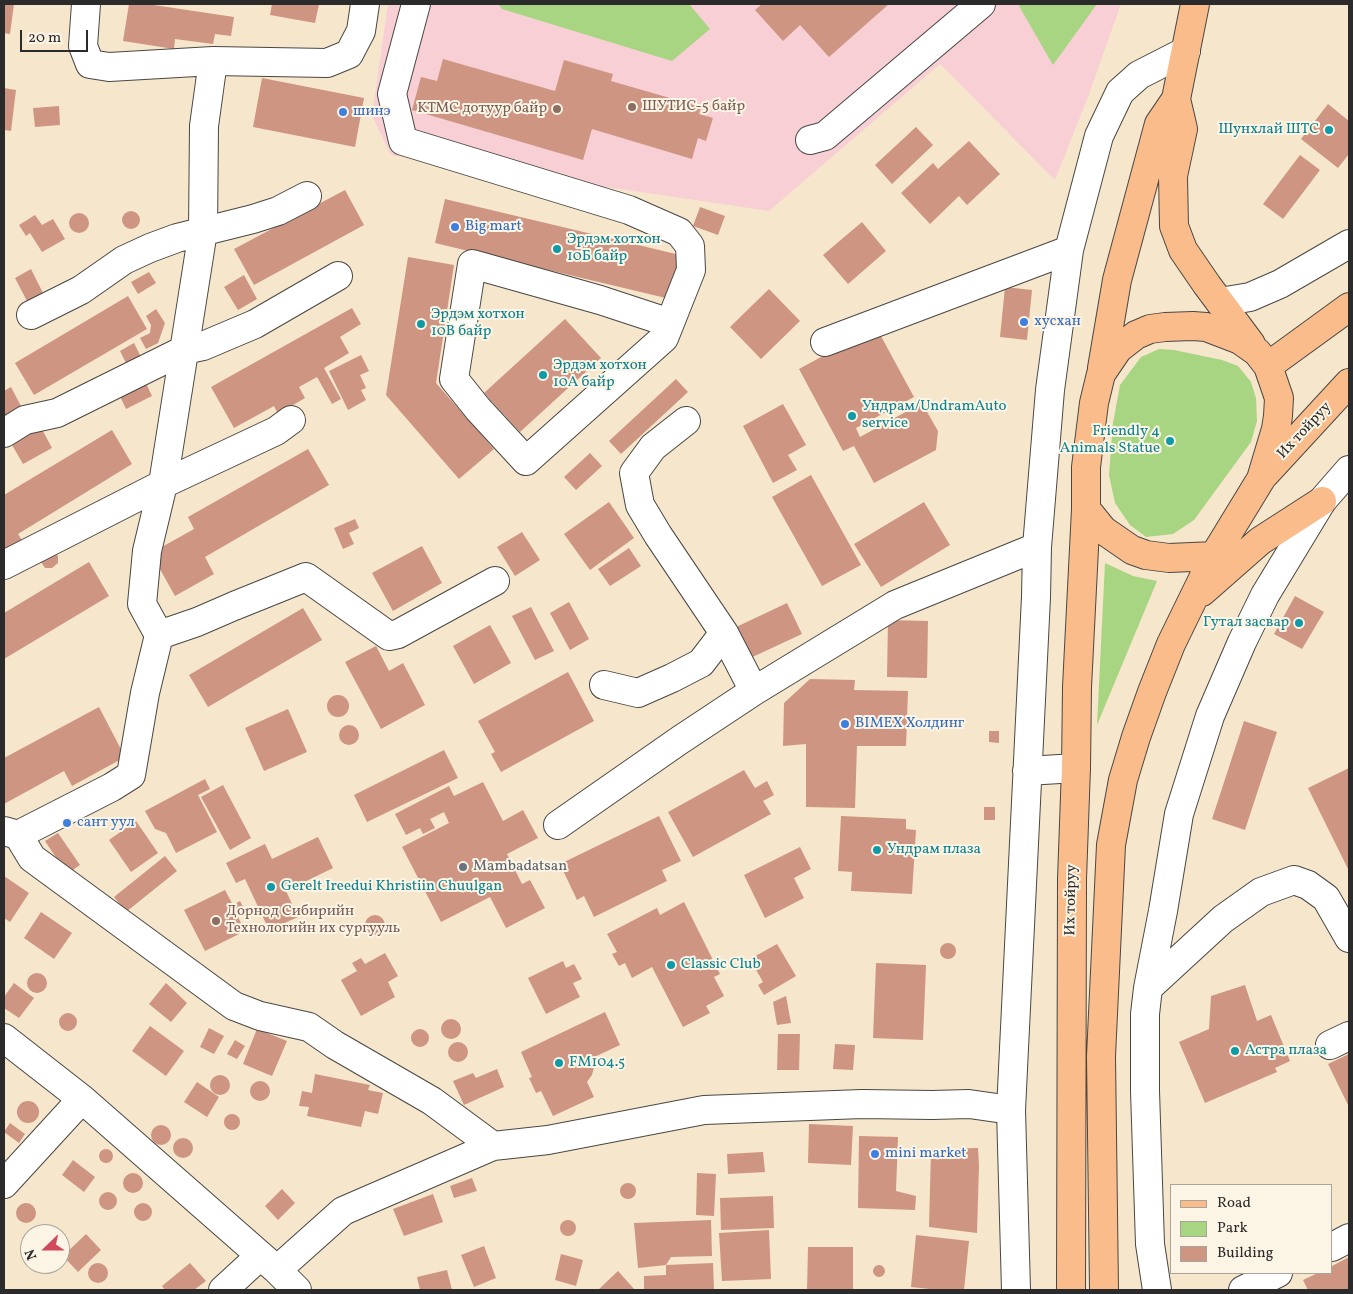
<!DOCTYPE html>
<meta charset="utf-8">
<style>
body{margin:0}
#map{position:relative;width:1353px;height:1294px;overflow:hidden;background:#f6e6cc;font-family:Vollkorn,serif}
canvas{display:block}
.frame{position:absolute;inset:0;border:5px solid #2b2b2b;pointer-events:none}
.legend{position:absolute;left:1170px;top:1184px;width:162px;height:90px;box-sizing:border-box;background:#fcf5e5;border:1px solid #a8a49b;margin:0;padding:6px 9px;list-style:none;font-size:15px;color:#2b2b2b}
.legend li{display:flex;align-items:center;gap:10px;height:25px}
.legend b{width:25px;border:1px solid #a8a49b}
.north{position:absolute;left:20px;top:1224px;width:50px;height:50px;box-sizing:border-box;background:#fcf5e5;border:1px solid #a8a49b;border-radius:50%;rotate:248deg;font-size:14px;font-weight:700;line-height:20px;text-align:center;color:#2b2b2b}
.north::after{content:'';display:block;margin:auto;width:18px;height:22px;background:#d1495b;clip-path:polygon(50% 0,100% 100%,50% 72%,0 100%)}
.scale{position:absolute;left:20px;top:30px;width:68px;height:22px;box-sizing:border-box;border:2px solid #2b2b2b;border-top:0;padding-left:6px;font-size:15px;line-height:18px;white-space:nowrap;color:#2b2b2b;-webkit-text-stroke:4px #fcf5e5;paint-order:stroke}
</style>
<div id="map">
<canvas width="1353" height="1294"></canvas>
<div class="frame"></div>
<ul class="legend">
<li><b style="height:6px;background:#fabc8b"></b>Road</li>
<li><b style="height:14px;background:#a7d582"></b>Park</li>
<li><b style="height:14px;background:#ce9583"></b>Building</li>
</ul>
<div class="north">N</div>
<div class="scale">20 m</div>
</div>
<script>
const c = document.querySelector('canvas').getContext('2d');
c.lineJoin = 'round';
function paint(path, color) {
  c.fillStyle = color;
  c.fill(path, 'evenodd');
}
function poly(rows) {
  const path = new Path2D();
  for (const r of rows) {
    if (r.length === 3) {
      path.moveTo(r[0] + r[2], r[1]);
      path.arc(r[0], r[1], r[2], 0, 2 * Math.PI);
      continue;
    }
    path.moveTo(r[0], r[1]);
    for (let i = 2; i < r.length; i += 2) path.lineTo(r[i], r[i + 1]);
  }
  return path;
}
function stroke(path, color, width, dash) {
  c.strokeStyle = color;
  c.lineWidth = width;
  c.lineCap = dash ? 'butt' : 'round';
  c.setLineDash(dash || []);
  c.stroke(path);
}
function drawText(font, color, halo, rows, align = 'center') {
  c.font = font + ' Vollkorn,serif';
  c.lineWidth = 4;
  c.setLineDash([]);
  c.textBaseline = 'middle';
  c.strokeStyle = halo;
  c.fillStyle = color;
  for (const [text, x, y, turn = 0] of rows) {
    c.save();
    c.translate(x, y);
    c.rotate((+turn || 0) * Math.PI / 180);
    c.textAlign = isNaN(turn) ? turn : align;
    if (halo) c.strokeText(text, 0, 0);
    c.fillText(text, 0, 0);
    c.restore();
  }
}
const built = poly([
 [388,4,1121,4,1088,97,1055,180,940,64,769,211,391,155,372,116]
]);
const green = poly([
 [498,4,689,4,710,29,672,61,502,9],
 [1021,4,1097,4,1053,65,1019,6],
 [1159,349,1174,350,1222,360,1238,366,1251,382,1256,398,1257,421,1251,442,1194,520,1173,534,1146,537,1130,525,1115,503,1109,475,1113,423,1120,385,1141,357],
 [1105,563,1133,576,1157,581,1097,725]
]);
const building = poly([
 [4,4,14,4,10,34,4,33],
 [129,4,147,4,234,17,231,36,215,34,213,44,175,39,174,49,123,41],
 [272,4,319,4,315,23,270,15],
 [762,4,889,4,829,57,800,25,783,41,755,10],
 [443,59,555,91,564,60,613,74,611,81,701,107,699,114,713,118,706,141,698,138,692,159,592,129,583,160,412,110,421,77,437,81],
 [262,78,364,98,355,147,253,127],
 [4,88,16,90,11,131,4,130],
 [1328,104,1349,121,1349,154,1338,168,1301,139],
 [59,106,60,125,35,127,33,108],
 [916,127,933,145,892,184,875,165],
 [969,141,1000,174,967,205,959,196,930,224,901,193,933,163,938,169],
 [1300,155,1320,170,1283,219,1263,204],
 [345,190,364,225,254,285,234,249],
 [445,199,680,255,670,299,435,243],
 [700,207,725,216,718,235,693,226],
 [131,220,9],
 [79,223,10],
 [35,215,42,225,53,219,65,239,42,252,30,233,26,236,19,225],
 [862,222,886,251,848,284,823,255],
 [408,257,454,265,436,383,494,449,459,479,386,395],
 [31,269,43,293,27,301,15,278],
 [149,272,156,283,138,294,131,282],
 [244,275,257,299,238,310,224,287],
 [1005,287,1032,290,1027,340,1000,337],
 [769,289,800,321,761,359,730,327],
 [128,296,147,329,34,395,15,363],
 [352,308,361,324,340,337,349,353,324,368,341,399,332,404,317,377,299,387,305,398,278,414,274,406,234,428,211,387],
 [156,309,165,323,158,343,146,349,140,338,150,333,151,325,146,316],
 [565,319,601,358,520,432,484,393],
 [876,327,914,397,856,428,860,437,922,403,938,431,936,450,874,483,854,446,843,451,799,369],
 [134,343,142,359,128,367,120,351],
 [361,355,369,371,360,375,366,388,361,390,366,400,348,410,329,371],
 [144,379,152,396,126,409,118,392],
 [676,379,688,392,621,454,609,441],
 [11,387,22,408,4,418,4,391],
 [783,404,806,445,788,455,797,470,773,483,743,426],
 [38,422,52,448,23,464,8,438],
 [112,430,132,464,18,534,25,545,4,551,4,495],
 [308,449,329,485,205,557,214,574,175,596,151,553,194,529,188,517],
 [590,453,602,466,576,490,564,477],
 [811,475,861,565,822,586,772,497],
 [609,502,634,538,590,570,564,534],
 [924,502,950,545,881,587,854,544],
 [355,519,359,528,349,533,354,544,343,549,334,528],
 [522,532,540,560,515,576,497,547],
 [422,546,442,583,393,611,372,573],
 [629,548,641,566,610,586,598,569],
 [53,551,58,556,58,563,52,568,45,568,41,562,41,555],
 [89,562,109,596,4,659,4,613],
 [1295,596,1324,612,1302,649,1274,634],
 [569,602,589,639,570,650,550,613],
 [787,603,802,634,746,660,732,629],
 [531,607,554,651,535,660,512,616],
 [303,608,322,640,208,707,189,675],
 [888,620,928,621,927,678,887,677],
 [490,625,511,663,474,684,453,646],
 [376,646,389,671,403,663,425,705,381,729,345,662],
 [568,672,594,721,501,772,491,754,495,752,478,721],
 [810,679,855,680,854,690,908,691,906,746,857,746,855,808,806,807,806,744,783,746,784,703],
 [338,706,11],
 [99,707,125,757,72,786,64,771,4,804,4,758],
 [288,709,307,752,264,771,245,728],
 [1244,721,1277,732,1245,830,1212,819],
 [349,735,10],
 [989,731,999,731,999,743,989,742],
 [444,750,458,778,367,822,354,795],
 [1349,768,1349,871,1308,788],
 [744,770,755,788,767,781,774,795,763,801,771,814,693,857,668,812],
 [205,779,210,789,198,795,217,832,176,853,166,833,155,829,145,811],
 [483,782,503,821,523,810,538,838,507,854,522,884,530,880,545,908,506,928,490,897,441,922,402,847,449,823,444,812,430,819,435,828,423,834,420,828,406,835,395,814,449,786,454,796],
 [223,785,251,838,230,850,201,797],
 [984,807,995,807,995,820,984,820],
 [659,816,681,861,662,870,667,881,594,917,584,896,577,900,560,864],
 [841,816,906,819,906,829,916,830,912,894,851,891,852,872,838,871],
 [136,821,158,853,131,872,109,840],
 [58,833,80,865,67,874,45,841],
 [318,837,333,868,286,891,298,917,269,930,245,879,236,883,226,863,265,844,272,859],
 [800,847,811,869,794,878,804,898,765,918,744,875],
 [165,856,177,871,126,912,114,897],
 [4,876,29,893,10,922,4,918],
 [225,890,233,905,240,901,245,911,237,915,245,931,205,951,184,910],
 [684,902,720,974,714,977,724,996,706,1006,710,1013,683,1027,652,967,632,978,625,963,619,966,612,954,617,952,607,934,657,908,660,915],
 [41,912,72,933,54,959,24,938],
 [375,925,10],
 [948,951,8],
 [777,944,796,976,764,995,758,985,763,982,750,959],
 [385,953,398,976,388,982,395,997,361,1016,341,980,357,971,352,963,361,958,365,964],
 [563,961,566,968,574,964,582,979,573,983,580,997,546,1014,528,978],
 [876,963,926,965,923,1040,873,1038],
 [37,983,10],
 [14,983,34,998,19,1018,4,1008,4,997],
 [166,983,187,1003,171,1022,149,1004],
 [1245,985,1257,1021,1271,1015,1290,1061,1275,1068,1277,1072,1205,1103,1179,1042,1209,1029,1211,996],
 [786,996,791,1023,777,1025,773,1002],
 [605,1012,620,1045,590,1059,594,1067,592,1075,587,1082,594,1097,553,1116,541,1091,536,1093,529,1078,532,1077,521,1052],
 [68,1022,9],
 [451,1029,10],
 [150,1026,184,1051,166,1076,132,1051],
 [209,1028,224,1036,214,1054,200,1047],
 [257,1029,287,1041,272,1076,243,1064],
 [420,1038,9],
 [778,1034,800,1034,799,1070,777,1070],
 [235,1040,245,1046,237,1059,227,1054],
 [458,1052,10],
 [835,1044,855,1045,853,1070,833,1069],
 [1349,1054,1349,1107,1328,1064],
 [497,1069,504,1087,464,1105,453,1081,473,1073,476,1078],
 [315,1074,370,1085,368,1090,383,1093,378,1114,365,1111,361,1127,307,1116,309,1107,299,1106,302,1091,312,1093],
 [220,1085,10],
 [260,1091,10],
 [197,1082,219,1097,207,1117,184,1102],
 [28,1112,11],
 [232,1122,8],
 [10,1123,25,1134,19,1143,4,1132],
 [809,1124,853,1126,851,1165,808,1163],
 [161,1135,10],
 [859,1136,898,1137,896,1191,916,1196,915,1210,858,1208],
 [183,1148,10],
 [978,1148,979,1165,977,1233,929,1227,931,1149],
 [106,1156,7],
 [763,1152,765,1172,728,1174,727,1154],
 [73,1160,95,1177,84,1192,62,1175],
 [133,1183,10],
 [697,1173,716,1174,714,1216,696,1215],
 [472,1178,477,1191,454,1198,450,1186],
 [628,1191,8],
 [282,1189,295,1203,278,1220,265,1206],
 [108,1201,9],
 [433,1194,443,1222,404,1236,393,1209],
 [773,1196,774,1228,721,1230,720,1198],
 [143,1212,9],
 [26,1213,10],
 [568,1228,8],
 [711,1220,712,1256,671,1257,666,1265,638,1268,634,1223],
 [769,1230,771,1279,722,1281,719,1233],
 [86,1234,101,1250,78,1272,63,1256],
 [916,1235,969,1241,964,1290,939,1290,911,1287],
 [30,1238,30,1254,22,1243],
 [62,1238,69,1247,60,1253,60,1239],
 [484,1246,496,1278,474,1287,461,1255],
 [808,1247,853,1247,853,1290,807,1290],
 [561,1254,583,1260,576,1286,555,1280],
 [1349,1257,1349,1290,1308,1290,1303,1280,1318,1273,1332,1273,1332,1266],
 [98,1273,10],
 [190,1263,206,1281,194,1290,165,1290,162,1286],
 [713,1263,714,1290,644,1290,644,1276,666,1275,666,1265],
 [879,1271,6],
 [447,1270,452,1290,420,1290,417,1277],
 [618,1271,635,1290,598,1290]
]);
const minor = poly([
 [86,4,83,46,90,64,109,67,213,61,327,63,349,54,361,31,365,4],
 [416,4,392,94,403,141,629,210,679,232,690,246,691,270,670,323,664,338,526,461,478,409,454,379,472,264,600,300,670,323],
 [810,140,825,136,981,4],
 [1220,302,1250,297,1280,284,1349,244],
 [31,315,81,290,124,260,150,248,177,238,253,219,278,211,307,196],
 [825,342,1069,250],
 [686,421,653,447,634,473,640,505,658,535,724,633],
 [4,433,25,420,57,413,184,350,203,346,255,324,338,276],
 [4,565,163,484,276,431,291,420],
 [159,635,197,622,234,606,306,577,389,636,398,634,495,581],
 [604,685,638,693,672,678,701,663,724,633,754,691],
 [1027,771,1076,768],
 [558,825,680,740,754,691,895,605,1037,547],
 [4,831,18,835,32,858,234,1006,260,1016,309,1027,335,1045,432,1101,493,1146],
 [18,835,112,787,131,775,145,693,159,635,142,604,147,551,163,484,203,231,204,126,213,61],
 [1148,988,1223,919,1261,892,1294,880,1308,885,1326,898,1349,938],
 [4,1038,82,1099,277,1270,343,1211,493,1146,548,1140,704,1110,862,1104,932,1105,969,1104,1011,1110],
 [1330,1045,1349,1036],
 [4,1184,82,1099],
 [1332,1247,1349,1238],
 [277,1270,297,1290],
 [223,1290,260,1256],
 [1016,1290,1011,1110,1036,597,1037,547,1050,390,1069,250,1099,136,1120,92,1139,75,1186,51],
 [1157,1290,1150,1244,1145,1091,1145,1014,1148,988,1163,911,1179,814,1210,716,1242,642,1265,595,1322,501,1349,470],
 [1243,1290,1278,1273]
]);
const major = poly([
 [1176,99,1183,129,1173,176,1174,226,1183,250,1207,285,1251,344],
 [1268,366,1349,307],
 [1102,368,1117,280,1159,124,1176,99,1195,4],
 [1265,474,1349,383],
 [1202,592,1260,541,1322,501],
 [1071,1290,1072,879,1076,768,1077,687,1086,509,1086,467,1094,403,1101,374,1118,349,1136,335,1150,329,1165,327,1193,326,1206,327,1240,340,1257,352,1268,366,1279,398,1278,416,1276,429,1261,479,1214,556,1169,558,1146,555,1132,550,1103,530,1086,509],
 [1104,1290,1101,1056,1111,845,1123,780,1136,737,1152,692,1171,644,1214,556]
]);
const markers = [
 [632,107,5,"#8d6e63"],
 [557,109,5,"#8d6e63"],
 [343,112,5,"#3f7fe0"],
 [1329,130,5,"#0f9aa8"],
 [455,227,5,"#3f7fe0"],
 [557,249,5,"#0f9aa8"],
 [1024,322,5,"#3f7fe0"],
 [421,324,5,"#0f9aa8"],
 [543,375,5,"#0f9aa8"],
 [852,416,5,"#0f9aa8"],
 [1170,441,5,"#0f9aa8"],
 [1299,623,5,"#0f9aa8"],
 [845,724,5,"#3f7fe0"],
 [67,823,5,"#3f7fe0"],
 [877,850,5,"#0f9aa8"],
 [463,867,5,"#6b7280"],
 [271,887,5,"#0f9aa8"],
 [216,921,5,"#8d6e63"],
 [671,965,5,"#0f9aa8"],
 [1235,1051,5,"#0f9aa8"],
 [559,1063,5,"#0f9aa8"],
 [875,1154,5,"#3f7fe0"]
];
const educationNames = [
 ["ШУТИС-5 байр",642,107],
 ["KTMC дотуур байр",547,109,"right"],
 ["Дорнод Сибирийн",226,912],
 ["Технологийн их сургууль",226,929]
];
const shopNames = [
 ["шинэ",353,112],
 ["Big mart",465,227],
 ["хусхан",1034,322],
 ["BIMEX Холдинг",855,724],
 ["сант уул",77,823],
 ["mini market",885,1154]
];
const cultureNames = [
 ["Шунхлай ШТС",1319,130,"right"],
 ["Эрдэм хотхон",567,240],
 ["10Б байр",567,257],
 ["Эрдэм хотхон",431,315],
 ["10В байр",431,332],
 ["Эрдэм хотхон",553,366],
 ["10А байр",553,383],
 ["Ундрам/UndramAuto",862,407],
 ["service",862,424],
 ["Friendly 4",1160,432,"right"],
 ["Animals Statue",1160,449,"right"],
 ["Гутал засвар",1289,623,"right"],
 ["Ундрам плаза",887,850],
 ["Gerelt Ireedui Khristiin Chuulgan",281,887],
 ["Classic Club",681,965],
 ["Астра плаза",1245,1051],
 ["FM104.5",569,1063]
];
const streetNames = [
 ["Их тойруу",1305,431,-47],
 ["Их тойруу",1072,900,-89]
];
const worshipNames = [
 ["Mambadatsan",473,867]
];
paint(built, '#f7cfd4');
paint(green, '#a7d582');
paint(building, '#ce9583');
stroke(minor, '#494743', 30);
stroke(major, '#494743', 30);
stroke(minor, '#fff', 28);
stroke(major, '#fabc8b', 28);
for (const [x, y, r, color] of markers) {
  const dot = new Path2D();
  dot.arc(x, y, r, 0, 2 * Math.PI);
  c.fillStyle = color;
  c.fill(dot);
  stroke(dot, '#fcf5e5', 2);
}
drawText('15px', '#785e54', '#fcf5e5', educationNames, 'left');
drawText('15px', '#366cbe', '#fcf5e5', shopNames, 'left');
drawText('15px', '#0d838f', '#fcf5e5', cultureNames, 'left');
drawText('15px', '#2b2b2b', '#fcf5e5', streetNames);
drawText('15px', '#5b616d', '#fcf5e5', worshipNames, 'left');
</script>
